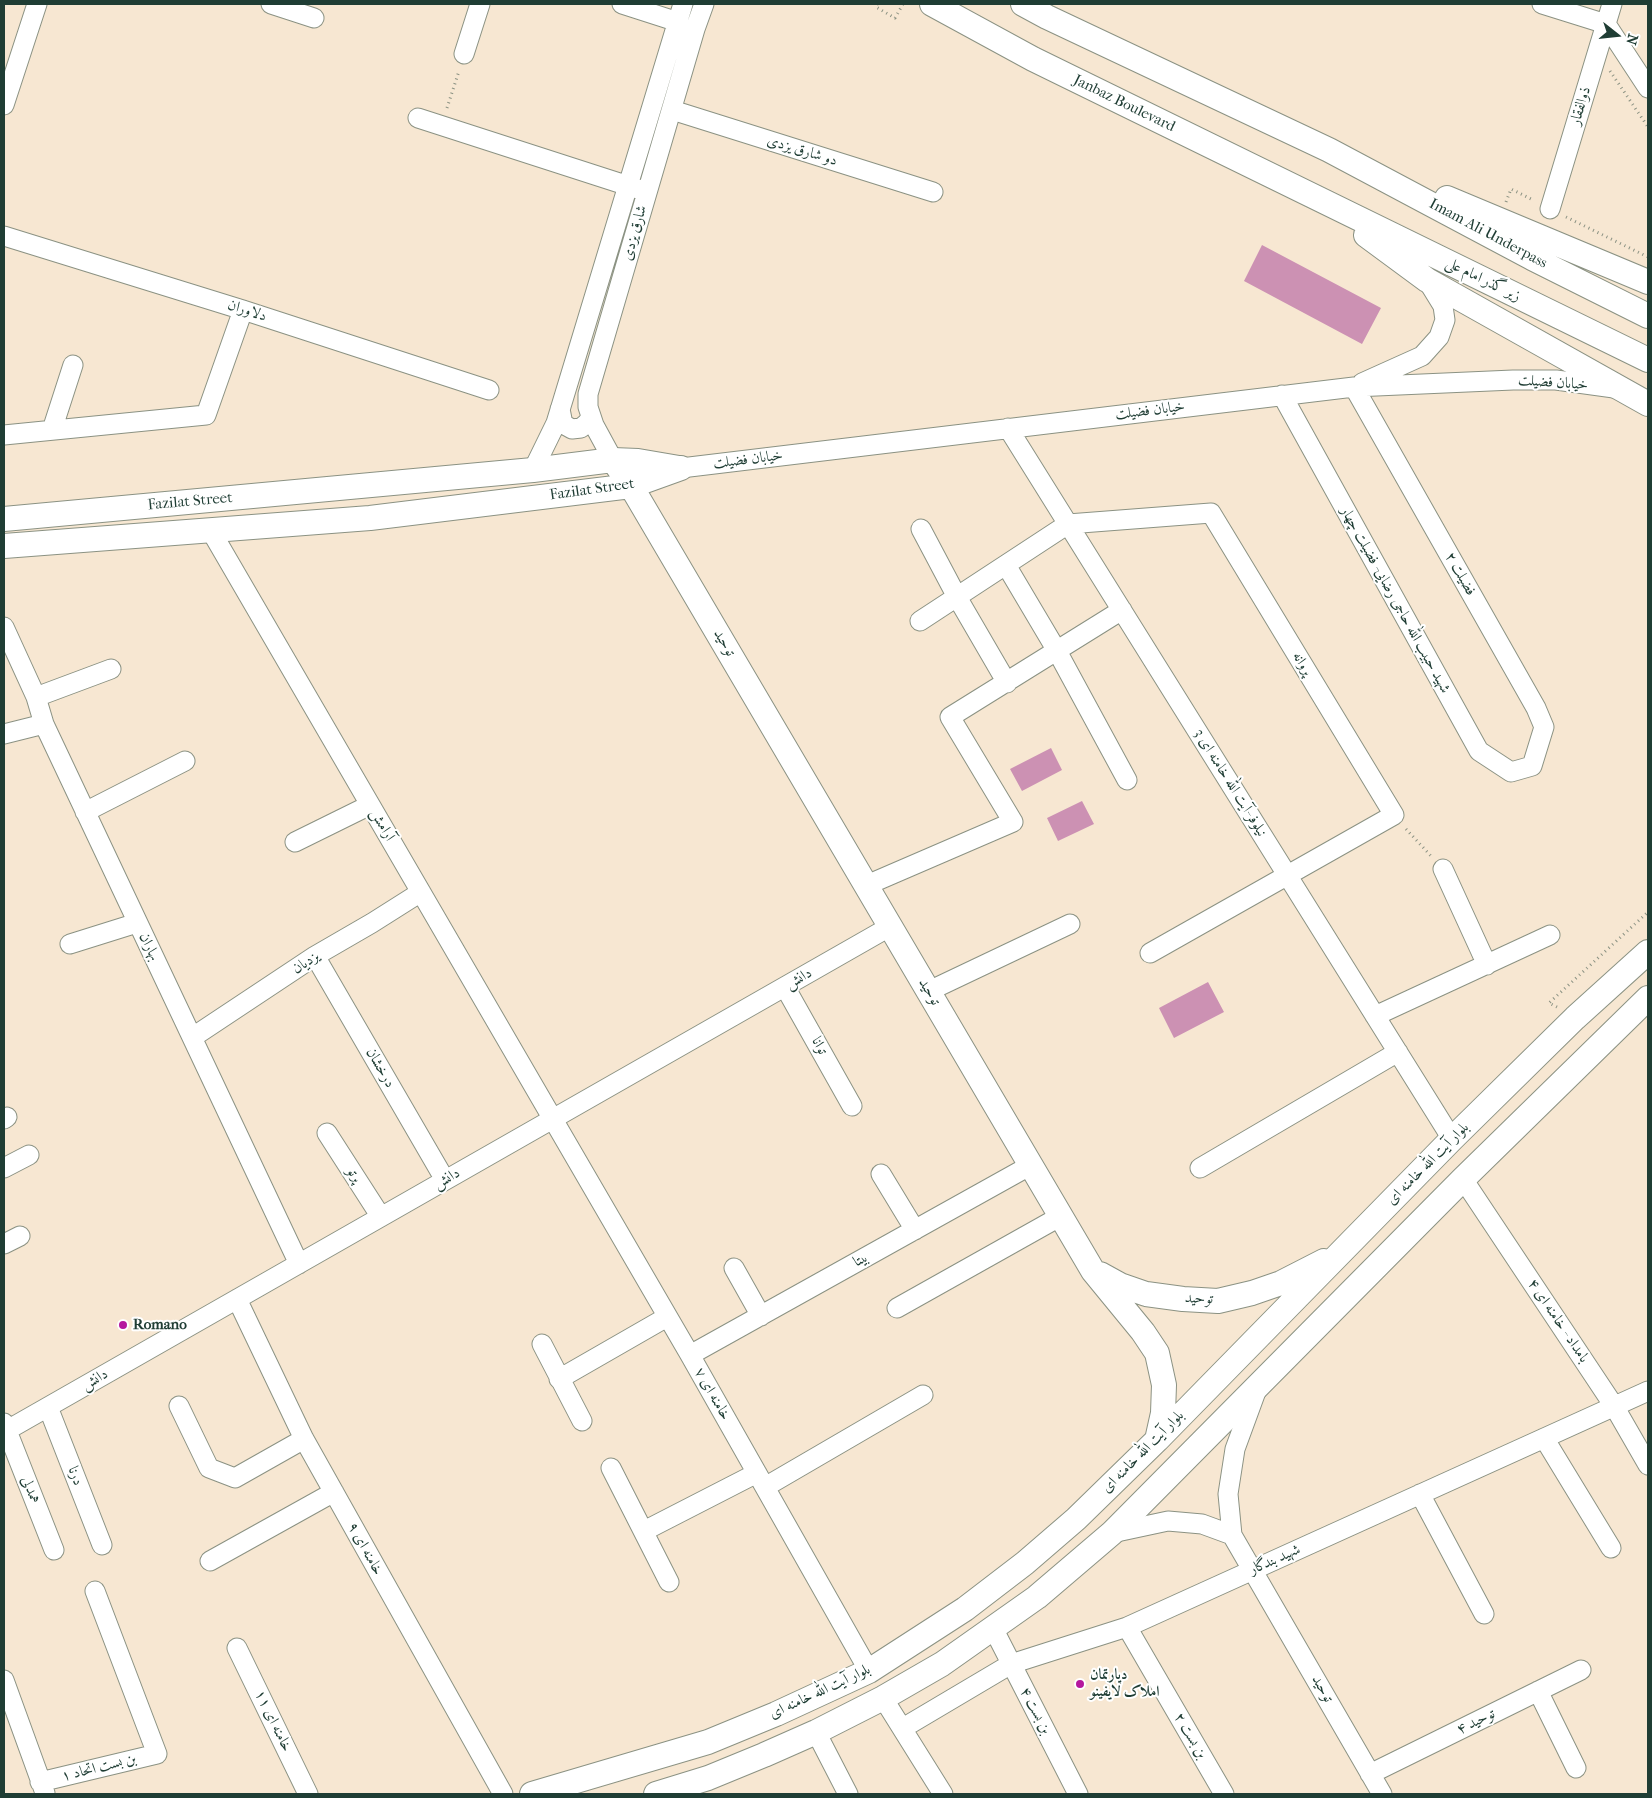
<!DOCTYPE html>
<meta charset="utf-8">
<style>
body{margin:0}
#map{position:relative;width:1652px;height:1798px;overflow:hidden;background:#f7e7d2;font-family:"IM FELL French Canon",serif}
canvas{display:block}
.frame{position:absolute;inset:0;border:5px solid #1f3d34;pointer-events:none}
.north{position:absolute;left:1592px;top:10px;width:50px;height:50px;-webkit-text-stroke:4px #fff;paint-order:stroke;rotate:106deg;font-size:14px;font-weight:700;line-height:20px;text-align:center;color:#1f3d34}
.north::after{content:'';display:block;margin:auto;width:18px;height:22px;background:#1f3d34;clip-path:polygon(50% 0,100% 100%,50% 72%,0 100%)}
</style>
<div id="map">
<canvas width="1652" height="1798"></canvas>
<div class="frame"></div>
<div class="north">N</div>
</div>
<script>
const c = document.querySelector('canvas').getContext('2d');
c.lineJoin = 'round';
function paint(path, color) {
  c.fillStyle = color;
  c.fill(path, 'evenodd');
}
function poly(rows) {
  const path = new Path2D();
  for (const r of rows) {
    path.moveTo(r[0], r[1]);
    for (let i = 2; i < r.length; i += 2) path.lineTo(r[i], r[i + 1]);
  }
  return path;
}
function stroke(path, color, width, dash) {
  c.strokeStyle = color;
  c.lineWidth = width;
  c.lineCap = dash ? 'butt' : 'round';
  c.setLineDash(dash || []);
  c.stroke(path);
}
function drawText(font, color, halo, rows, align = 'center') {
  c.font = font + ' "IM FELL French Canon",Amiri,serif';
  c.lineWidth = 4;
  c.setLineDash([]);
  c.textBaseline = 'middle';
  c.strokeStyle = halo;
  c.fillStyle = color;
  for (const [text, x, y, turn = 0] of rows) {
    c.save();
    c.translate(x, y);
    c.rotate((+turn || 0) * Math.PI / 180);
    c.textAlign = isNaN(turn) ? turn : align;
    if (halo) c.strokeText(text, 0, 0);
    c.fillText(text, 0, 0);
    c.restore();
  }
}
const building = poly([
 [1262,245,1381,308,1362,344,1244,281],
 [1051,748,1062,770,1022,791,1010,769],
 [1082,801,1094,824,1058,841,1047,818],
 [1208,982,1224,1012,1174,1038,1159,1008]
]);
const path = poly([
 [877,4,876,7,895,18,903,4],
 [1610,71,1648,127],
 [447,108,459,71],
 [1506,202,1511,189,1533,200],
 [1566,217,1648,257],
 [1406,829,1432,857],
 [1557,1007,1549,1003,1648,912]
]);
const minor = poly([
 [271,4,314,18],
 [622,4,678,22],
 [1542,4,1606,24,1648,88],
 [464,54,480,4],
 [4,105,37,4],
 [672,110,933,192],
 [418,118,638,189],
 [1550,209,1612,4],
 [4,236,243,310,489,390],
 [1362,383,1422,356,1439,337,1445,320,1443,306,1427,280],
 [1282,395,1479,751,1511,772,1532,766,1544,727,1536,708,1354,387],
 [560,409,563,424,572,429,581,428,587,423,591,417],
 [1008,428,1452,1139],
 [52,430,73,365],
 [4,435,206,415,243,310],
 [613,460,594,425,588,407,588,394,695,29,704,4],
 [681,468,1354,387,1513,380,1556,380,1614,388],
 [533,470,556,423,683,4],
 [921,529,957,597,1007,683],
 [211,531,690,1355,869,1671],
 [1006,565,1057,651,1127,780],
 [920,621,1068,524,1211,513,1394,815,1150,953],
 [4,627,36,697,44,724,299,1264],
 [36,697,111,669],
 [4,734,44,724],
 [85,812,185,761],
 [295,842,370,805],
 [1443,869,1487,965],
 [867,885,1013,822,950,717,1122,610],
 [70,944,137,923],
 [315,956,445,1180],
 [785,987,852,1106],
 [929,991,1070,924],
 [1375,1016,1550,935],
 [193,1037,315,956,372,923,421,892],
 [4,1119,7,1117],
 [327,1133,381,1217],
 [4,1168,29,1155],
 [1200,1168,1398,1052],
 [881,1174,915,1230],
 [1463,1179,1614,1406,1648,1465],
 [4,1244,20,1236],
 [734,1268,761,1316],
 [237,1299,304,1439,503,1794],
 [897,1308,1061,1216],
 [542,1344,582,1421],
 [690,1355,1031,1165],
 [559,1379,667,1317],
 [179,1406,209,1468,235,1478,304,1439],
 [48,1407,102,1545],
 [4,1423,54,1550],
 [4,1432,891,926],
 [1544,1438,1611,1548],
 [611,1468,669,1582],
 [765,1487,923,1395],
 [1420,1494,1484,1614],
 [644,1531,757,1473],
 [1112,1533,1168,1521,1202,1524,1232,1535,1382,1794],
 [1232,1535,1228,1494,1235,1449,1257,1389],
 [210,1561,334,1492],
 [1127,1627,1224,1794],
 [993,1628,1078,1794],
 [237,1648,308,1794],
 [4,1680,45,1793],
 [1538,1691,1576,1768],
 [883,1698,943,1794],
 [903,1728,1011,1664,1127,1627,1648,1391],
 [816,1732,848,1794],
 [1370,1774,1581,1670],
 [40,1782,157,1754,95,1591]
]);
const major = poly([
 [932,4,1033,59,1648,360],
 [1023,4,1047,17,1329,150,1532,258,1648,316],
 [1447,198,1648,282],
 [1366,235,1427,280,1648,404],
 [613,460,631,486,1093,1271,1143,1332,1157,1353,1164,1385,1163,1413,1157,1440],
 [4,519,533,470,613,460,638,461,679,468],
 [4,546,370,518,631,486,681,468],
 [1100,1274,1120,1285,1146,1294,1183,1299,1218,1301,1252,1293,1281,1283,1324,1261],
 [532,1794,708,1742,776,1714,869,1671,965,1609,1025,1563,1076,1519,1157,1440,1452,1139,1575,1018,1648,952],
 [656,1794,708,1778,764,1755,816,1732,883,1698,942,1664,1037,1597,1112,1533,1463,1179,1648,998]
]);
const markers = [
 [123,1325,5,"#b5179e"],
 [1080,1684,5,"#b5179e"]
];
const streetNames = [
 ["Janbaz Boulevard",1124,104,26],
 ["ذوالفقار",1581,106,-73],
 ["دو شارق یزدی",802,151,17],
 ["شارق یزدی",635,233,-74],
 ["Imam Ali Underpass",1488,234,28],
 ["زیر گذر امام علی",1483,280,26],
 ["دلاوران",247,311,18],
 ["خیابان فضیلت",1553,383,4],
 ["خیابان فضیلت",1150,411,-7],
 ["خیابان فضیلت",748,460,-7],
 ["Fazilat Street",592,490,-8],
 ["Fazilat Street",190,502,-5],
 ["فضیلت ۲",1460,574,61],
 ["شهید حبیب الله حاجی رضایی- فضیلت چهار",1395,600,61],
 ["توحید",724,643,59],
 ["پروانه",1302,664,59],
 ["نیلوفر-آیت الله خامنه ای 3",1230,783,58],
 ["آرامش",382,825,60],
 ["بهاران",149,947,64],
 ["یزدیان",306,963,-33],
 ["دانش",799,979,-30],
 ["توحید",929,992,59],
 ["توانا",819,1046,61],
 ["درخشان",380,1068,60],
 ["بلوار آیت الله خامنه ای",1428,1164,-45],
 ["پرتو",354,1175,57],
 ["دانش",447,1179,-30],
 ["بیتا",861,1260,-29],
 ["توحید",1199,1299,2],
 ["بامداد - خامنه ای ۴",1558,1321,56],
 ["دانش",95,1380,-30],
 ["خامنه ای ۷",712,1394,60],
 ["بلوار آیت الله خامنه ای",1143,1452,-45],
 ["درنا",75,1476,69],
 ["همدلی",30,1490,68],
 ["خامنه ای ۹",365,1549,61],
 ["شهید بندگار",1275,1560,-24],
 ["توحید",1322,1689,60],
 ["بلوار آیت الله خامنه ای",820,1692,-25],
 ["بن بست ۴",1035,1711,63],
 ["خامنه ای ۱۱",273,1721,64],
 ["توحید ۴",1476,1722,-26],
 ["بن بست ۲",1190,1736,60],
 ["بن بست اتحاد ۱",99,1768,-14]
];
const poiNames = [
 ["Romano",133,1325],
 ["دپارتمان",1090,1675],
 ["املاک لایفینو",1090,1692]
];
paint(building, '#cc91b3');
stroke(minor, '#8b9283', 21);
stroke(major, '#8b9283', 26);
stroke(path, '#8b9283', 3, [1, 4]);
stroke(minor, '#fff', 19);
stroke(major, '#fff', 24);
for (const [x, y, r, color] of markers) {
  const dot = new Path2D();
  dot.arc(x, y, r, 0, 2 * Math.PI);
  c.fillStyle = color;
  c.fill(dot);
  stroke(dot, '#fff', 2);
}
drawText('15px', '#1f3d34', '#fff', streetNames);
drawText('bold 15px', '#1f3d34', '#fff', poiNames, 'left');
</script>
